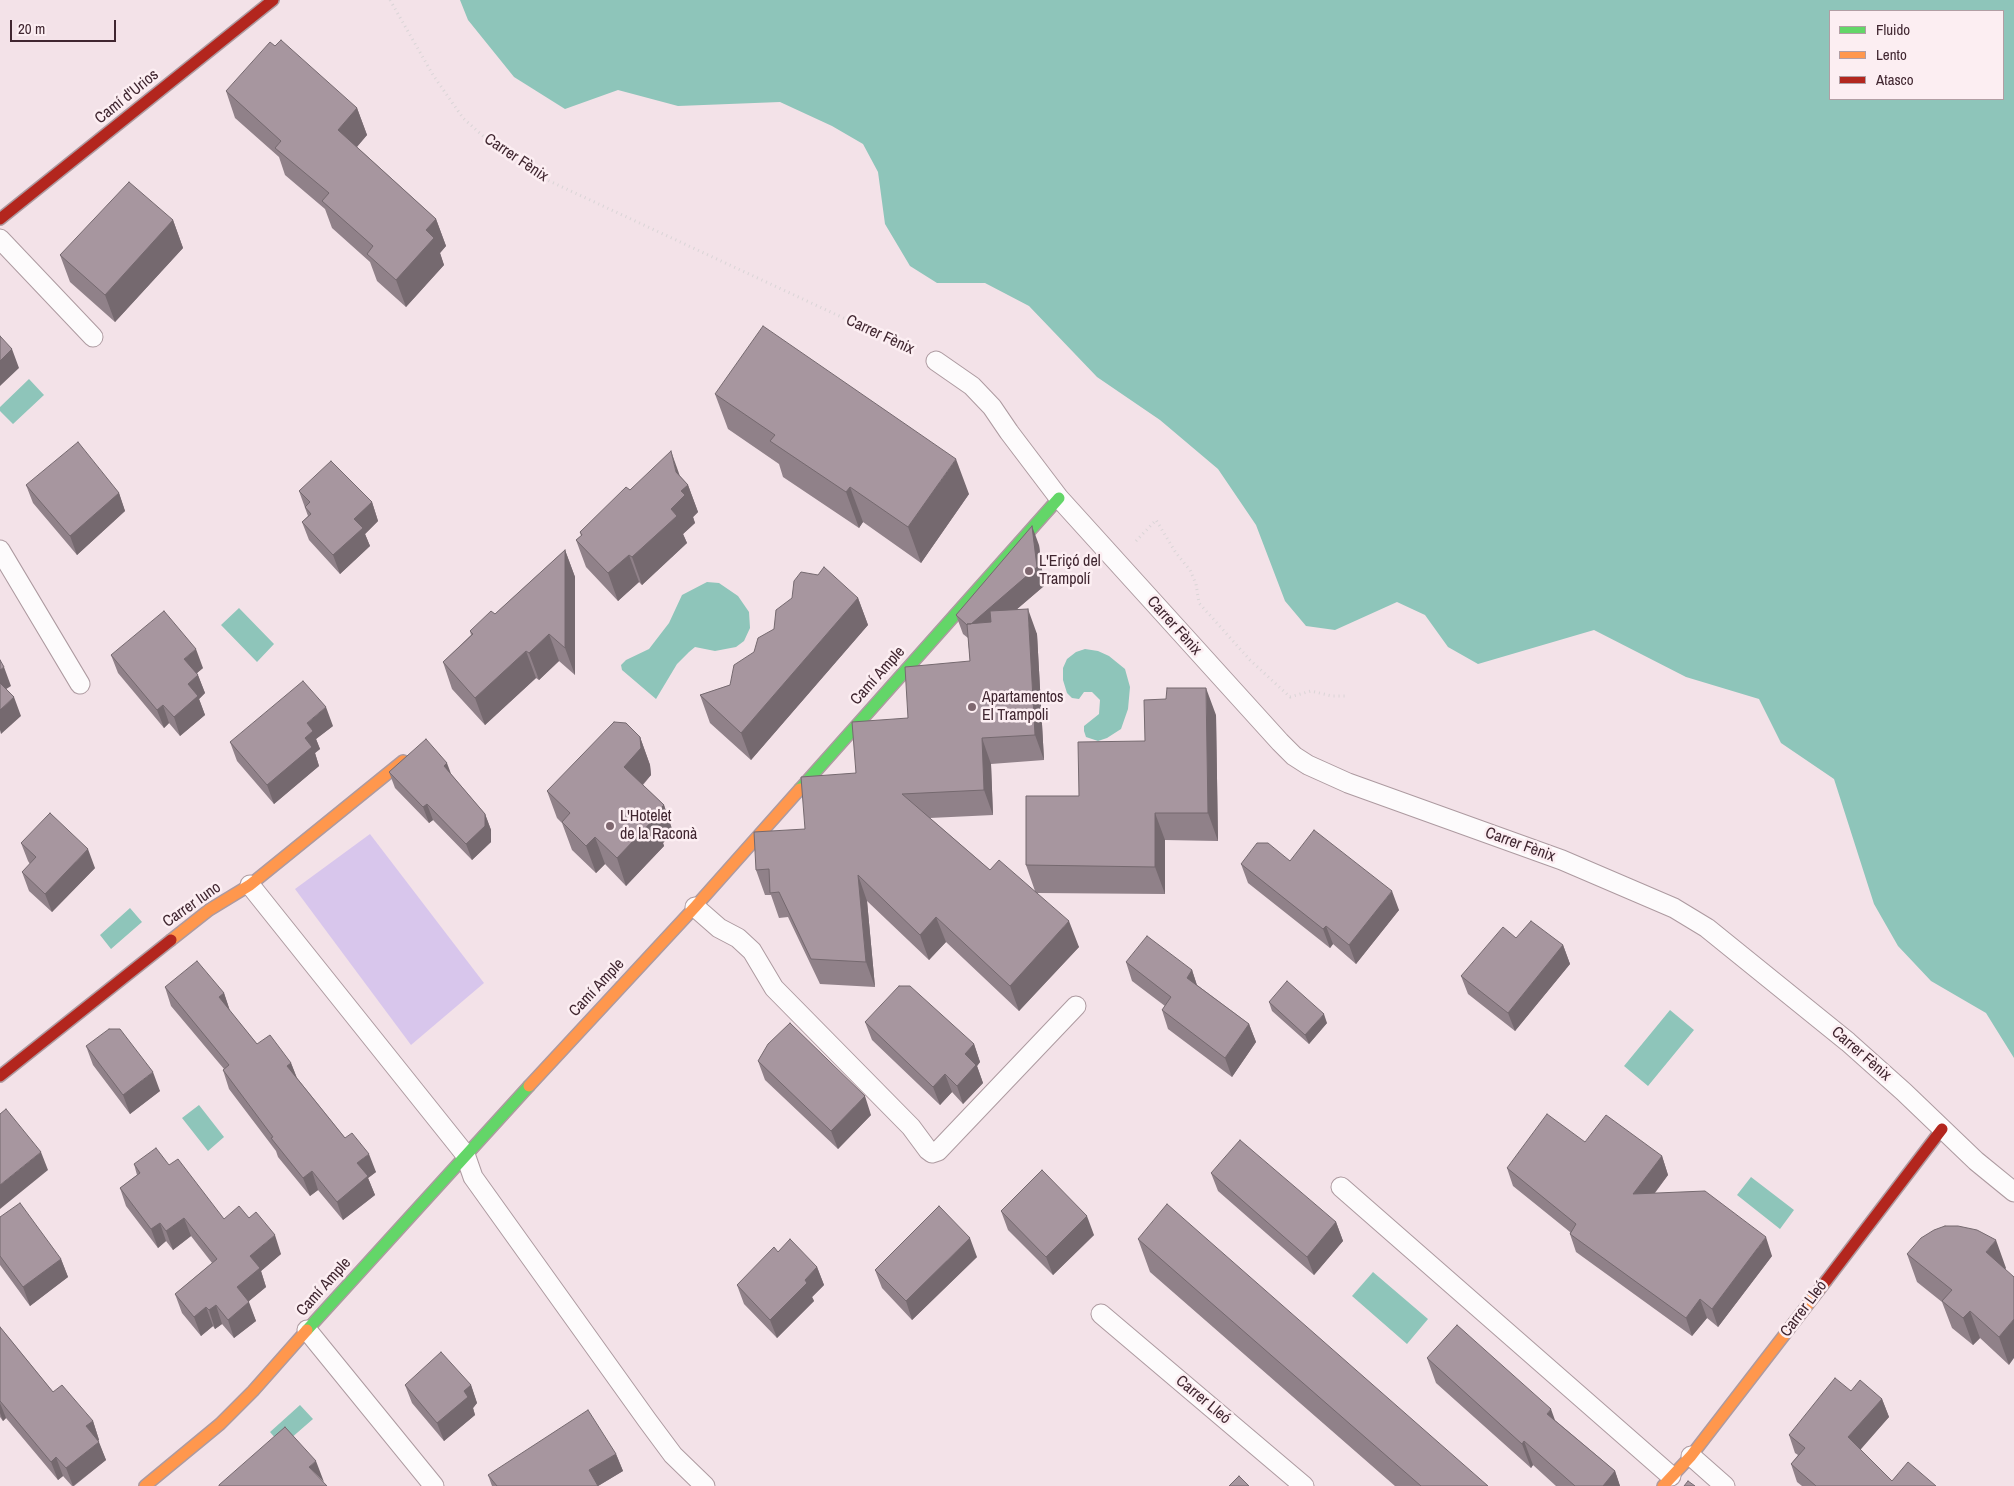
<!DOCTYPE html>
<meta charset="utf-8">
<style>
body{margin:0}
#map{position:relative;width:2014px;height:1486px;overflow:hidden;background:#f3e2e8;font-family:"Archivo Narrow",sans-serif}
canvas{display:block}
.legend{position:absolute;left:1829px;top:10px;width:175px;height:90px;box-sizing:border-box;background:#fceef2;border:1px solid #b19ea4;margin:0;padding:6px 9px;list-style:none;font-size:15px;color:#402630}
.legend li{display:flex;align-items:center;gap:10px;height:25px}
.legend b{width:25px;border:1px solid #b19ea4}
.scale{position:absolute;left:10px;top:20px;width:106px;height:22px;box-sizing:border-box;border:2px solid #402630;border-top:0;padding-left:6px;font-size:15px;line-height:18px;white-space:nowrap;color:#402630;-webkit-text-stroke:4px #fceef2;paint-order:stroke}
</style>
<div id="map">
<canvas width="2014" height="1486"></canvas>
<ul class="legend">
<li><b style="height:6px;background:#63d668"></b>Fluido</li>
<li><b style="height:6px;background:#ff974d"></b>Lento</li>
<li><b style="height:6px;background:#b3261e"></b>Atasco</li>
</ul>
<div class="scale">20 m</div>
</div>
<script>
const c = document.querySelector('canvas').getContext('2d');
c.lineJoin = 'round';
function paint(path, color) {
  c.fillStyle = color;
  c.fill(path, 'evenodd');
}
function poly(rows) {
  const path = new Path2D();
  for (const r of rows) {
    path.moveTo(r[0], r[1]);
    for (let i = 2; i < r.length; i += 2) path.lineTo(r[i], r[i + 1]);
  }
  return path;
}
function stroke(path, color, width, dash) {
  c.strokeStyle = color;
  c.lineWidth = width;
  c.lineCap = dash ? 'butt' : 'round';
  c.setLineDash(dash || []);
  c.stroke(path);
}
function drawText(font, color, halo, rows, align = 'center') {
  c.font = font + ' "Archivo Narrow",sans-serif';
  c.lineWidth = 5;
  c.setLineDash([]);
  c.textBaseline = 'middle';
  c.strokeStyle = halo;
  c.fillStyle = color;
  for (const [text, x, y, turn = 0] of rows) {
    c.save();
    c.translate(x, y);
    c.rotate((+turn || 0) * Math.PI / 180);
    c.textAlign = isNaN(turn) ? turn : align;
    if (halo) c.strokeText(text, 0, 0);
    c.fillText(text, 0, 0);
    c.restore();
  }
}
const green = poly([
 [370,834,484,983,411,1045,295,889]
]);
const water = poly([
 [460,0,2014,0,2014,1058,1986,1013,1931,981,1898,946,1874,904,1834,779,1781,743,1759,699,1686,677,1594,630,1478,664,1448,647,1425,615,1397,602,1335,630,1306,626,1285,601,1256,525,1218,469,1160,420,1097,377,1029,306,985,283,937,283,910,266,885,224,878,172,863,144,832,126,780,102,678,106,618,90,565,109,514,77,468,20],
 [1830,11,2003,11,2003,99,1830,99],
 [29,379,44,395,13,424,0,411,0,407],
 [707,582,719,583,738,596,749,612,750,628,744,641,736,647,715,651,695,647,689,652,677,664,656,699,622,670,621,665,626,660,649,649,669,623,682,595],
 [239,608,274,644,257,662,221,625],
 [1085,649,1098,651,1109,656,1125,669,1130,687,1128,709,1121,729,1107,738,1098,741,1086,737,1084,731,1084,726,1099,714,1100,700,1092,692,1084,692,1079,699,1072,698,1067,693,1063,680,1063,668,1067,659,1076,652],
 [130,908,142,922,111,949,100,935],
 [1670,1010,1694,1030,1648,1086,1624,1066],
 [199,1105,224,1137,208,1151,182,1118],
 [1751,1177,1794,1210,1780,1229,1737,1195],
 [1373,1272,1428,1319,1407,1344,1352,1296],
 [300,1405,313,1419,282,1446,270,1432]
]);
const path = poly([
 [390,0,433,75,463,118,483,136,508,154,545,179,910,349],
 [1136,541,1156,520,1176,553,1190,570,1196,584,1199,603,1250,660,1290,697,1311,691,1332,696,1347,696]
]);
const lane = poly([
 [0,239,93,337],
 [936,361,972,386,992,407,1009,432,1059,498,1280,742,1294,756,1308,765,1348,783,1562,860,1674,908,1707,928,1848,1042,1904,1092,1976,1161,2014,1192],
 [0,550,80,684],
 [250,885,465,1154,473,1177,647,1420,673,1455,705,1486],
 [695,907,719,928,738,938,752,951,774,988,911,1127,928,1150,932,1153,938,1151,1076,1006],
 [1341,1187,1671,1476],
 [1101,1314,1304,1486],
 [307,1330,434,1486],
 [1691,1456,1725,1486]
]);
const fast = poly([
 [800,789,1059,498],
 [307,1330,529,1086]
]);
const slow = poly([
 [171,940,209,910,250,885,403,761],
 [529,1086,695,907,800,789],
 [145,1486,220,1424,253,1391,307,1330],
 [1663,1486,1691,1456,1826,1281]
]);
const jam = poly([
 [0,219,273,0],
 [0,1076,171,940],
 [1826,1281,1942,1129]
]);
const wall = poly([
 [275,46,357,108,367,135,357,147,436,219,446,246,440,253,444,265,406,307,377,281,370,262,332,228,325,209,285,175,279,157,235,118,226,91],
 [173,220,183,248,115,322,70,282,60,255],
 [715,394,969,494,921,563,863,522,859,528,783,477,779,464,728,429],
 [680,476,688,485,698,512,693,517,695,523,683,534,687,543,642,585,639,582,618,601,586,567,576,540,581,536,580,532,630,490],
 [26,485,119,493,125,511,77,555,33,503],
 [299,491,372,502,378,521,365,534,370,546,340,574,309,540,302,522,308,516],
 [1039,545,1044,586,1016,610,1037,634,1044,760,991,764,993,815,930,818,990,870,1035,891,1026,865,1079,796,1145,741,1216,715,1218,841,1165,840,1165,894,1037,893,1079,947,1019,1011,946,942,929,960,867,901,875,987,820,984,788,917,779,918,771,895,765,895,756,870,805,829,856,773,908,718,970,661,968,638,963,634,956,615],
 [565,550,575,577,575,675,559,661,539,680,536,678,485,725,452,689,443,662,471,635,470,631,495,614],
 [858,598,868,625,751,760,710,723,700,695,730,685],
 [111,655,203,668,197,673,205,693,199,699,205,715,180,736,169,723,164,728,118,673],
 [333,726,316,739,320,749,315,753,319,766,274,804,237,761,230,742],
 [640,737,650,765,651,775,643,785,664,805,673,832,663,843,664,846,626,886,605,864,596,873,572,850,562,823,557,818,547,791],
 [389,772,451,774,485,814,491,830,491,842,472,860,433,820,429,823,395,788],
 [21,843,95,868,52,912,29,891,22,872,30,864,28,861],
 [1290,861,1399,910,1356,964,1333,944,1330,948,1248,883,1241,864],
 [1516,938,1563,945,1570,964,1515,1031,1468,994,1461,976],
 [1126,962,1192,970,1197,985,1249,1024,1256,1042,1232,1077,1168,1029,1162,1010,1165,1006,1132,981],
 [165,987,224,993,230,1011,257,1044,291,1063,297,1078,345,1138,376,1172,368,1178,375,1195,343,1220,318,1190,310,1196,278,1157,276,1151,229,1089,223,1070,224,1069,171,1006],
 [1269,1002,1327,1023,1309,1044,1272,1011],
 [865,1022,974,1044,980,1062,977,1066,983,1083,963,1104,952,1092,940,1105,872,1040],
 [86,1046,160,1091,130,1114,93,1065],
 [758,1061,871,1115,838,1149,765,1080],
 [1585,1142,1662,1156,1668,1175,1655,1193,1772,1256,1718,1327,1707,1318,1692,1336,1576,1252,1570,1234,1570,1232,1513,1186,1507,1168],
 [134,1164,169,1165,224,1219,281,1254,261,1271,266,1287,248,1302,256,1321,234,1338,222,1324,215,1329,213,1326,201,1336,182,1313,175,1294,212,1263,191,1236,173,1250,166,1241,158,1248,126,1206,120,1188,137,1175],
 [1211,1173,1336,1222,1343,1241,1314,1275,1218,1191],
 [1001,1211,1094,1235,1053,1275,1008,1230],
 [0,1217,61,1259,68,1277,30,1306,0,1265],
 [1138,1239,1488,1486,1395,1486,1150,1272],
 [778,1252,817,1267,824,1285,812,1297,814,1301,777,1338,744,1304,737,1285],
 [1907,1254,2006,1268,2005,1269,2009,1365,1980,1338,1973,1345,1952,1328,1942,1302,1917,1282],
 [977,1257,912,1320,882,1288,875,1270],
 [0,1327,53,1392,93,1421,99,1440,98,1441,106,1460,74,1486,72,1486,63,1476,58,1480,6,1418,3,1421,0,1417],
 [1427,1358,1556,1421,1615,1471,1620,1486,1556,1486,1533,1465,1531,1468,1436,1383],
 [405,1385,471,1385,477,1403,473,1408,475,1415,444,1441,412,1403],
 [1851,1391,1882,1399,1889,1417,1860,1449,1892,1481,1936,1486,1802,1486,1797,1482,1791,1464,1798,1455,1795,1453,1789,1435],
 [616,1454,623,1471,598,1486,492,1486,488,1475]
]);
const shadedWall = poly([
 [357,108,367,135,348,157,338,130],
 [436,219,446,246,440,253,444,265,406,307,396,280,426,230],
 [173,220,183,248,115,322,105,295],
 [12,349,19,368,0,386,0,361],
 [671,451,681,479,688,485,698,512,693,517,695,523,683,534,687,543,642,585,632,557,671,509,676,472],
 [956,459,969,494,921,563,908,527],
 [850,487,863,522,859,528,846,492],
 [119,493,125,511,77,555,70,536],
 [372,502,378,521,365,534,370,546,340,574,333,555,354,519],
 [1032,526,1039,545,1044,586,975,645,968,627],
 [565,550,575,577,575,675,565,648],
 [629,555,639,582,618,601,608,573],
 [858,598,868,625,751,760,741,733],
 [1028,609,1037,634,1044,760,1035,735],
 [549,634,559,661,539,680,529,653],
 [196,649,203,668,191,678,184,659],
 [526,651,536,678,485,725,475,698],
 [4,667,11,686,0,693,0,670],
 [198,675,205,693,199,699,205,715,180,736,174,717,188,684],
 [1206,688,1216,715,1218,841,1208,813],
 [14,697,21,716,1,734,0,730,0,710],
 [163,705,169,723,164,728,157,710],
 [326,707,333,726,316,739,320,749,315,753,319,766,274,804,267,785,305,738,307,723],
 [640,737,650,765,651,775,634,794,624,767],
 [982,738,991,764,993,815,984,790],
 [447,763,453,779,444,766],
 [427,804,433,820,429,823,423,807],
 [664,805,673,832,663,843,664,846,626,886,617,858],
 [1155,813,1165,840,1165,894,1155,867],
 [485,814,491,830,491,842,472,860,466,844],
 [595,837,605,864,596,873,586,846],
 [88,849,95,868,52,912,45,894],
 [858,875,867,901,875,987,866,962],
 [1392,891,1399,910,1356,964,1349,945],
 [936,917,946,942,929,960,920,935],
 [1069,921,1079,947,1019,1011,1010,986],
 [1326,926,1333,944,1330,948,1323,929],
 [1563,945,1570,964,1515,1031,1508,1013],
 [1192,970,1198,989,1187,978],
 [224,993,230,1011,219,997],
 [1324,1014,1327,1023,1309,1044,1305,1035],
 [1249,1024,1256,1042,1232,1077,1225,1058],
 [974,1044,980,1062,977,1066,983,1083,963,1104,957,1086,965,1054],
 [291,1063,298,1081,287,1066],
 [153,1072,160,1091,130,1114,123,1095],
 [945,1074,952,1092,940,1105,933,1087],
 [865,1096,871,1115,838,1149,831,1131],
 [41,1152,48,1170,0,1209,0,1185],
 [369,1154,376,1172,368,1178,375,1195,343,1220,337,1202,357,1163],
 [1662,1156,1668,1175,1640,1212,1633,1194],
 [312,1171,318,1190,310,1196,303,1178],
 [1087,1216,1094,1235,1053,1275,1046,1257],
 [184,1218,191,1236,173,1250,166,1231],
 [1336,1222,1343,1241,1314,1275,1307,1257],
 [160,1223,166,1241,158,1248,151,1229],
 [275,1235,281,1254,261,1271,266,1287,244,1305,237,1287,250,1256],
 [1766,1237,1772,1256,1718,1327,1712,1309],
 [970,1238,977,1257,912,1320,906,1301],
 [1996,1240,2006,1268,1996,1280,1986,1252],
 [61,1259,68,1277,30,1306,23,1287],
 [817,1267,824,1285,812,1297,814,1301,777,1338,770,1320,805,1280],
 [1700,1299,1707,1318,1692,1336,1686,1318],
 [249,1302,256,1321,234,1338,228,1320],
 [216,1305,222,1324,215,1329,209,1310],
 [206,1307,213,1326,201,1336,194,1317],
 [1970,1311,1980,1338,1973,1345,1963,1318],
 [2014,1319,2014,1358,2009,1365,1999,1337],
 [471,1385,477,1403,473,1408,475,1415,444,1441,437,1423,464,1391],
 [1882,1399,1889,1417,1855,1456,1848,1437],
 [0,1403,6,1418,3,1421,0,1413],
 [1551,1409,1560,1434,1547,1414],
 [93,1421,99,1440,93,1445,86,1426],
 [1524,1441,1533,1465,1531,1468,1522,1444],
 [99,1442,106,1460,73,1486,66,1468],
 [616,1454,623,1471,598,1486,589,1470],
 [56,1457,63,1476,58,1480,51,1462],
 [316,1461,324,1482,309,1467],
 [1615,1471,1620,1486,1603,1486]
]);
const building = poly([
 [281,40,357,108,338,130,436,219,426,230,434,238,396,280,367,254,373,246,322,201,329,193,275,148,281,141,226,91,270,42,275,46,281,40],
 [129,182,173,220,105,295,60,255,129,182],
 [763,326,956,459,908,527,850,487,846,492,770,441,775,435,715,394,763,326],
 [0,336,12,349,0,361,0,336],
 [78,442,119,493,70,536,26,485,78,442],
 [671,451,676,472,688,485,681,491,685,495,671,509,677,516,632,557,629,555,608,573,576,540,582,535,580,532,626,487,630,490,671,451],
 [331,461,372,502,354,519,363,528,333,555,302,522,311,514,305,507,310,502,299,491,331,461],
 [1032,526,1037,567,971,624,967,624,967,625,956,615,1032,526],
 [565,550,565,648,549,634,529,653,526,651,475,698,443,662,473,634,470,631,491,611,495,614,565,550],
 [824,567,858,598,741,733,700,695,730,685,734,665,754,652,758,638,774,629,776,610,792,598,794,581,801,572,818,575,824,567],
 [1028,609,1035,735,982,738,984,790,902,794,990,870,999,860,1069,921,1010,986,936,917,920,935,858,875,866,962,811,959,779,892,770,893,769,869,756,870,754,832,805,829,801,777,856,773,852,722,908,718,905,667,970,661,967,624,991,622,990,611,1028,609],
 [164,611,196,649,184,659,198,675,188,684,198,696,174,717,163,705,157,710,111,655,164,611],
 [0,660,4,667,0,670,0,660],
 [303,681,326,707,307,723,313,731,305,738,312,747,267,785,230,742,303,681],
 [0,683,14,697,0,710,0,683],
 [1167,688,1206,688,1208,813,1155,813,1155,867,1026,865,1026,796,1079,796,1078,742,1145,741,1144,700,1166,699,1167,688],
 [614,722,626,723,640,737,641,748,624,767,664,805,652,817,654,819,617,858,595,837,586,846,562,822,570,813,547,791,614,722],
 [426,739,447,763,444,766,485,814,485,826,466,844,427,804,423,807,389,772,426,739],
 [50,813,88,849,45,894,22,872,36,857,21,843,50,813],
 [1314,830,1392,891,1349,945,1326,926,1323,929,1241,864,1257,843,1268,843,1290,861,1314,830],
 [1531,921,1563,945,1508,1013,1461,976,1503,927,1516,938,1531,921],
 [1147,936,1192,970,1187,978,1249,1024,1225,1058,1162,1010,1171,997,1126,962,1147,936],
 [197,961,224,993,219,997,257,1044,270,1035,291,1063,287,1066,345,1138,352,1133,369,1154,357,1163,368,1176,337,1202,312,1171,303,1178,271,1138,273,1137,223,1070,229,1065,165,987,197,961],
 [1287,981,1324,1014,1305,1035,1269,1002,1287,981],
 [899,986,910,986,974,1044,965,1054,976,1065,957,1086,945,1074,933,1087,865,1022,899,986],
 [790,1023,865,1096,831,1131,758,1061,768,1044,790,1023],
 [109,1029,120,1029,153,1072,123,1095,86,1046,109,1029],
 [6,1109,41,1152,0,1185,0,1114,6,1109],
 [1547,1114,1585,1142,1606,1115,1662,1156,1633,1194,1705,1191,1766,1237,1712,1309,1700,1299,1686,1318,1570,1234,1576,1224,1507,1168,1547,1114],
 [1240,1140,1336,1222,1307,1257,1211,1173,1240,1140],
 [156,1148,169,1165,178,1159,224,1219,239,1206,249,1218,256,1212,275,1235,250,1256,260,1268,237,1287,249,1302,228,1320,216,1305,209,1310,206,1307,194,1317,175,1294,217,1259,184,1218,166,1231,160,1223,151,1229,120,1188,140,1173,134,1164,156,1148],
 [1042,1170,1087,1216,1046,1257,1001,1211,1042,1170],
 [20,1203,61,1259,23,1287,0,1256,0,1217,20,1203],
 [1167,1204,1488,1486,1421,1486,1138,1239,1167,1204],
 [939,1206,970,1238,906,1301,875,1270,939,1206],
 [1945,1226,1958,1226,1977,1230,1996,1240,1986,1252,2014,1277,2014,1319,1999,1337,1970,1311,1963,1318,1942,1301,1952,1290,1907,1254,1921,1238,1934,1230,1945,1226],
 [790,1239,817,1267,805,1280,807,1283,770,1320,737,1285,774,1247,778,1252,790,1239],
 [1457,1325,1551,1409,1547,1414,1615,1471,1603,1486,1575,1486,1524,1441,1522,1444,1427,1358,1457,1325],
 [0,1327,53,1392,62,1385,93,1421,86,1426,99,1442,66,1468,56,1457,51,1462,0,1401,0,1327],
 [441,1352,471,1385,464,1391,468,1397,437,1423,405,1385,441,1352],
 [1835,1378,1851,1391,1860,1380,1882,1399,1848,1437,1892,1481,1908,1462,1936,1486,1816,1486,1791,1464,1805,1448,1789,1435,1835,1378],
 [588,1410,616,1454,589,1470,598,1486,497,1486,488,1475,588,1410],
 [285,1427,316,1461,309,1467,327,1486,219,1486,219,1485,285,1427],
 [1239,1476,1249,1486,1229,1486,1239,1476],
 [1688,1481,1695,1486,1684,1486,1688,1481]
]);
const markers = [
 [1029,571,5,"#7f6870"],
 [972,707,5,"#7f6870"],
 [610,826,5,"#7f6870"]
];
const streetNames = [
 ["Camí d'Urios",127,97,-39],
 ["Carrer Fènix",516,158,34],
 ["Carrer Fènix",880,335,25],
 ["Carrer Fènix",1174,626,48],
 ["Camí Ample",878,676,-48],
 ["Carrer Fènix",1520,845,20],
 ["Carrer Iuno",192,905,-35],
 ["Camí Ample",597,988,-47],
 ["Carrer Fènix",1861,1054,41],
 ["Camí Ample",324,1287,-48],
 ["Carrer Lleó",1804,1309,-53],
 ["Carrer Lleó",1203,1400,40]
];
const poiNames = [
 ["L'Eriçó del",1039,562],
 ["Trampolí",1039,580],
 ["Apartamentos",982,698],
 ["El Trampoli",982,716],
 ["L'Hotelet",620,817],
 ["de la Raconà",620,835]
];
paint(green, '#d8c6ec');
paint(water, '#8ec5ba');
stroke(lane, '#ad9aa0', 21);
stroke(fast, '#ad9aa0', 14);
stroke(slow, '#ad9aa0', 14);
stroke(jam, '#ad9aa0', 14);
stroke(path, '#dad5d7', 3, [1, 4]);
stroke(lane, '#fdfbfc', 19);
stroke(fast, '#63d668', 11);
stroke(slow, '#ff974d', 11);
stroke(jam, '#b3261e', 11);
paint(wall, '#908189');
paint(shadedWall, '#75696f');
paint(building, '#a7969f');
stroke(building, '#75696f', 1);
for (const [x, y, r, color] of markers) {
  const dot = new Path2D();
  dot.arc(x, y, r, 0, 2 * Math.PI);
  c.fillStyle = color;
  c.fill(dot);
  stroke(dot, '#fceef2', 2);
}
drawText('16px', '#402630', '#fceef2', streetNames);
drawText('16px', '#402630', '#fceef2', poiNames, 'left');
</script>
